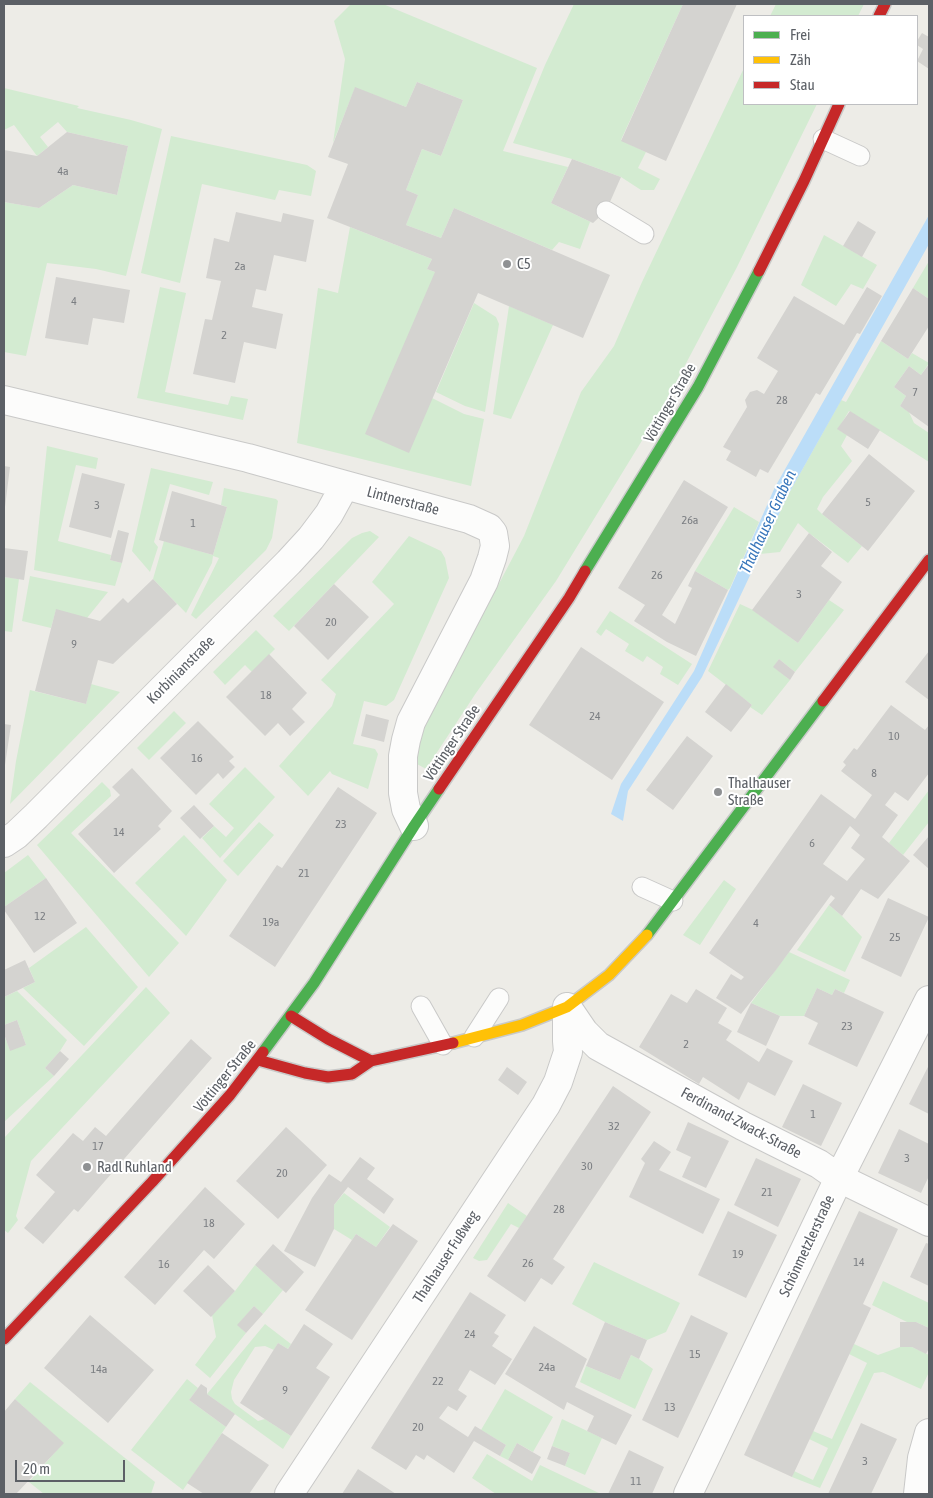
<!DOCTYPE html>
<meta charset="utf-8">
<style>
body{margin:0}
#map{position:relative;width:933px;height:1498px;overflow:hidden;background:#edece7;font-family:"Asap Condensed",sans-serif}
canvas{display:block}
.frame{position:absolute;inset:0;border:5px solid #5c6066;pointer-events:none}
.legend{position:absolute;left:743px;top:15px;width:175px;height:90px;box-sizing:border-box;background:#fff;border:1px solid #bebfc2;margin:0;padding:6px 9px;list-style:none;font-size:15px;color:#5c6066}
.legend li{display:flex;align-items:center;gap:10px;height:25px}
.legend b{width:25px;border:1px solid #bebfc2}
.scale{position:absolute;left:15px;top:1460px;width:110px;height:22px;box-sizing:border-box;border:2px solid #5c6066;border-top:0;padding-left:6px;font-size:15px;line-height:18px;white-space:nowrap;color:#5c6066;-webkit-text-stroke:4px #fff;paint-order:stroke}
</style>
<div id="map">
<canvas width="933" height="1498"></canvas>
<div class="frame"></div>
<ul class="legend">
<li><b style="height:6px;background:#4caf50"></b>Frei</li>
<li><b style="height:6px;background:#ffc107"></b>Zäh</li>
<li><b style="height:6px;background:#c62828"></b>Stau</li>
</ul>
<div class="scale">20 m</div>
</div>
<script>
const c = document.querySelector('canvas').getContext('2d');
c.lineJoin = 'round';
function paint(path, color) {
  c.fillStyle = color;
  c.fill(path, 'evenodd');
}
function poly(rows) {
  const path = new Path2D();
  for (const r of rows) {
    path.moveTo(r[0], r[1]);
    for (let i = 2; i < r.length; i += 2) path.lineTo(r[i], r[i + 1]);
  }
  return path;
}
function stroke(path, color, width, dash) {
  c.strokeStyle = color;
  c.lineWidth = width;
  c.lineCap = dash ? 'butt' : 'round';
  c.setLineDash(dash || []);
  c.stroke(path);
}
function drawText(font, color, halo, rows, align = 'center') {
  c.font = font + ' "Asap Condensed",sans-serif';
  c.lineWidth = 4;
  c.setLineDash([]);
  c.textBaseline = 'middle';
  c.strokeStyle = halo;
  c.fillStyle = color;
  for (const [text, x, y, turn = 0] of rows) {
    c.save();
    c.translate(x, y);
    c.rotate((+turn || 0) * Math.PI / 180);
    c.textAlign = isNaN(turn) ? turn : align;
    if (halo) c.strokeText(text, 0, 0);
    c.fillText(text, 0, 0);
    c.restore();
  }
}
const green = poly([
 [351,4,383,4,537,68,503,151,568,167,551,203,593,223,590,222,580,249,559,242,552,250,454,208,441,238,406,225,418,195,406,190,422,149,441,156,463,100,417,82,406,107,355,88,333,143,345,59,334,21],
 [574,4,683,4,621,140,646,152,638,168,660,179,654,190,641,190,621,177,572,159,513,143,545,65],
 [776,4,864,4,858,16,770,16],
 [744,68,744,104,817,104,737,267,665,403,556,581,476,693,426,769,417,764,415,755,420,737,428,715,449,679,524,536,581,392,614,346,642,282],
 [4,88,79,106,77,108,131,120,162,129,126,276,96,269,47,263,26,356,4,352,4,202,39,208,73,185,117,195,128,146,67,132,58,122,40,137,48,147,37,156,14,125,4,130],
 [171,136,307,165,316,171,311,196,279,190,275,200,202,184,180,283,141,273],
 [350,227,432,259,427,269,435,272,432,398,464,414,484,419,471,486,297,443,318,288,338,293],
 [824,235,877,265,863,289,851,284,836,306,801,285],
 [929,261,929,299,913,288],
 [160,287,186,293,165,392,228,405,231,396,248,399,243,420,137,398],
 [474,303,496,317,499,324,485,412,465,406,436,392],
 [509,306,553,325,511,419,493,414],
 [881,341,908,359,912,353,929,363,921,375,909,366,894,387,906,396,900,406,909,412,914,423,929,433,929,462,849,411,838,429,847,435,841,446,852,461,823,497,817,509,822,514,862,546,848,563,809,533,798,523,780,552,760,554,788,495,841,400,846,402],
 [47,446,98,458,96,469,76,465,58,541,111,555,110,560,122,563,115,586,34,570],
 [151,468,213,482,209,495,170,484,154,542,158,547,150,572,132,551],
 [224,488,276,499,278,501,272,538,266,550,196,619,191,615,219,558,213,556,212,563,186,613,153,579,164,541,213,555,227,507,221,505],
 [734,507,759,522,730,588,728,590,695,571],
 [370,531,379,537,289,631,273,616,352,538,362,533],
 [409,536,441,551,445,558,449,578,394,700,386,706,364,701,353,744,375,749,378,754,368,789,332,774,330,771,308,796,279,766,332,706,336,694,321,680,394,604,372,582],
 [30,576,108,592,87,618,56,610,51,628,22,621],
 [4,577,19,579,12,632,4,631],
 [829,600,844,610,795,672,779,659,774,667,790,680,762,715,750,707,752,705,708,671,740,604,753,610,798,643],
 [610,611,692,664,678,685,660,674,663,667,647,656,643,662,625,651,629,644,606,629,601,636,596,632],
 [256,630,275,649,252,672,245,665,225,685,213,672],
 [91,684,120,692,10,804,16,761,30,690,86,704],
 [174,711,186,723,149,760,137,748],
 [245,767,275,797,220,858,202,838,214,826,226,837,234,828,209,804],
 [102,782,110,790,111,796,71,833,179,943,149,977,37,845],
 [929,790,929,822,903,855,889,843],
 [259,822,274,835,238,876,223,861],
 [184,835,227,880,186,936,135,883],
 [28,855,46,878,4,907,4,873],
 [724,880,736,889,700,945,683,935],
 [829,905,842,916,862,937,845,972,797,950],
 [86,927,138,987,84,1046,23,988,35,982,29,968],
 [789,952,850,980,844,993,835,989,832,995,817,988,804,1016,780,1016,751,1003],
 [146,987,170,1013,31,1161,16,1216,18,1220,8,1233,4,1230,4,1138],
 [17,991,67,1040,60,1051,45,1068,54,1076,4,1122,4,1035,10,1050,26,1045,17,1020,4,1025,4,997],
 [344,1193,390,1227,376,1247,356,1234,352,1240,334,1229,334,1205],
 [508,1203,527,1216,519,1228,511,1224,487,1260,479,1261,473,1258],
 [594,1262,680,1303,666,1332,647,1340,605,1322,572,1304],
 [255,1265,283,1290,263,1314,254,1306,238,1325,246,1333,210,1378,195,1365,216,1337,212,1315,235,1291],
 [883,1281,929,1303,929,1328,916,1322,907,1322,872,1305],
 [265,1324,291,1344,288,1349,278,1343,274,1350,265,1346,255,1347,234,1380,231,1392,232,1399,235,1404,258,1421,265,1419,291,1436,283,1449,207,1394],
 [854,1344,878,1355,900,1347,912,1347,929,1355,929,1372,921,1389,883,1372,874,1373,820,1488,792,1477,794,1471,813,1480,828,1448,809,1439,813,1431,832,1439,867,1363,849,1354],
 [631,1355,639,1359,653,1369,635,1409,580,1382,586,1366,620,1380],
 [187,1379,198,1388,189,1400,226,1427,183,1490,131,1450],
 [30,1382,155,1482,151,1494,44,1494,29,1482,63,1443,15,1399],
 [505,1389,553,1417,533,1452,517,1443,508,1460,500,1456,506,1445,481,1430],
 [562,1419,602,1438,585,1475,565,1466,570,1453,552,1446],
 [487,1454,532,1481,540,1465,601,1494,496,1494,472,1478]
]);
const water = poly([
 [929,215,929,244,788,495,702,677,628,791,623,821,611,814,621,784,694,671,775,487]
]);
const building = poly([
 [683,4,737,4,666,161,621,141],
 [922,33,929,37,929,69,917,61,923,49,917,45,917,41],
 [417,82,463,100,441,156,422,149,406,190,418,195,406,225,441,238,454,208,610,275,583,338,478,293,409,453,365,434,435,272,427,269,432,259,327,218,348,164,328,157,355,87,406,107],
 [67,132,128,146,117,195,73,185,39,208,4,202,4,150,37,156],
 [572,159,621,177,606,211,593,223,551,203],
 [236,212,281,222,283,213,314,220,306,262,274,255,266,291,256,289,252,307,283,314,276,349,244,342,235,383,193,374,205,319,212,320,221,281,206,278,214,238,229,242],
 [858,221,876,232,862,257,843,246],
 [56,277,130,290,124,323,93,318,88,345,45,338],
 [867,287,882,296,860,334,857,333,820,395,816,393,768,473,760,469,756,477,726,460,731,451,723,447,747,407,745,400,750,392,757,390,764,394,778,371,757,358,794,296,844,325],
 [913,288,929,299,929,326,908,359,881,341],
 [929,364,929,427,900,406,906,396,894,387,909,366,921,375],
 [850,411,880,430,868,449,837,429],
 [869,454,915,491,868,551,822,514],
 [4,466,10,467,5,507,4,507],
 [82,473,125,484,111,538,69,527],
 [684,480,728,507,662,615,675,624,692,588,688,586,695,571,728,590,696,656,667,642,634,621,645,605,618,588],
 [172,491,227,507,213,555,159,540],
 [118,530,129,533,122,563,110,560],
 [809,533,832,552,821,566,842,582,798,643,752,610],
 [4,548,28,551,24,580,4,577],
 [153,579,177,604,113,664,98,660,86,704,35,691,56,609,100,621,123,598,128,603],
 [334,584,369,617,328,660,294,626],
 [581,647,664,702,612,780,529,725],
 [929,651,929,700,905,682],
 [269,654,307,693,292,709,305,722,290,736,278,723,265,736,226,697],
 [779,659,795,672,790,680,773,667],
 [726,684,752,705,731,732,705,712],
 [891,705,925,730,929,725,929,773,908,801,895,792,885,805,898,815,882,837,910,861,878,899,861,889,842,916,829,905,835,898,831,895,776,970,741,1014,716,998,731,974,741,980,744,977,709,953,821,794,855,819,872,795,841,771,846,765,843,762,854,748,857,750],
 [850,826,860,835,851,848,865,859,847,881,823,864],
 [366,714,389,720,384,742,361,736],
 [198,721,234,757,229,761,235,767,223,779,218,773,196,795,160,758],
 [4,724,11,725,5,765,4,765],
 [687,736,713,756,673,810,646,790],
 [132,768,172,811,158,826,161,829,114,873,78,834,120,795,112,787],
 [338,787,377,813,275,967,229,936,277,865,282,868],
 [194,805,214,826,200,839,180,818],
 [929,836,929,869,913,855],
 [46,878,77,923,34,953,4,910,4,907],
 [888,898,929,917,901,977,861,958],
 [25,960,35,982,4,997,4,970],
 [817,988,832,995,835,989,884,1012,857,1067,808,1044,818,1023,804,1016],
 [696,989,727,1008,718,1023,732,1031,726,1040,759,1062,767,1048,793,1061,775,1096,748,1082,739,1100,703,1077,699,1084,639,1047,671,994,687,1003],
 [751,1003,780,1016,766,1046,737,1032],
 [17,1020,26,1045,10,1051,4,1034,4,1025],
 [191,1039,212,1058,78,1212,74,1209,43,1244,24,1228,55,1192,36,1175,73,1133,83,1141,95,1127,106,1136],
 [60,1051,69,1059,54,1076,45,1068],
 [929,1065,929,1114,909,1104],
 [507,1067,527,1082,518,1095,498,1080],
 [803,1084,842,1103,821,1146,782,1127],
 [613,1086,651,1112,553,1259,565,1267,552,1285,541,1278,525,1302,487,1276],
 [688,1122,729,1141,706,1188,682,1177,691,1157,676,1150],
 [286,1127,327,1165,278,1219,236,1181],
 [899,1129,929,1144,929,1176,921,1193,878,1173],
 [654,1141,671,1152,659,1170,720,1199,703,1234,629,1197,645,1163,641,1159],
 [360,1157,375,1168,367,1179,394,1199,384,1214,348,1187,334,1205,334,1229,315,1267,284,1251,312,1198,329,1174,341,1182],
 [756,1158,801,1179,778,1227,734,1205],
 [205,1187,245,1224,214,1259,204,1250,155,1305,124,1277],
 [728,1211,777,1235,746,1298,698,1275],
 [859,1211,898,1229,863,1304,871,1308,792,1477,744,1455],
 [393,1224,418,1241,352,1340,305,1310,356,1234,376,1247],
 [926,1243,929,1244,929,1286,910,1277],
 [273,1244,304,1272,286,1293,255,1265],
 [208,1265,235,1291,211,1317,183,1291],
 [470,1292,506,1315,494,1333,499,1336,492,1346,512,1359,495,1385,470,1370,458,1390,467,1396,457,1411,448,1406,439,1418,468,1437,475,1426,506,1445,500,1456,474,1441,454,1473,427,1455,424,1460,416,1455,406,1470,371,1448],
 [254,1306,263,1314,246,1333,237,1325],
 [90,1315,154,1370,108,1423,44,1368],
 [691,1315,728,1333,678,1438,642,1420],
 [605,1322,647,1340,639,1359,631,1355,620,1380,586,1366],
 [900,1322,916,1322,929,1328,929,1348,926,1354,912,1347,900,1347],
 [304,1324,333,1344,316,1368,330,1377,291,1436,240,1403,278,1343,288,1349],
 [534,1326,587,1359,575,1387,632,1415,616,1445,587,1431,594,1416,567,1402,564,1410,505,1374],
 [201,1384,207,1388,207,1394,235,1414,226,1427,189,1400],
 [15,1399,64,1443,16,1494,4,1494,4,1412],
 [861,1423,897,1439,871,1494,828,1494],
 [222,1433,269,1465,249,1494,204,1494,187,1483],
 [517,1443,541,1457,532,1474,508,1460],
 [552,1446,570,1453,565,1466,547,1459],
 [629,1450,664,1467,652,1494,608,1494],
 [358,1469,390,1490,396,1494,342,1494]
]);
const lane = poly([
 [823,139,860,156],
 [606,211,644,234],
 [642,887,673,901],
 [421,1006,443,1045],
 [474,1037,499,998]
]);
const street = poly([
 [4,400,248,458,345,485,469,519,489,528,493,533,495,546,492,558,484,581,411,722,406,740,403,756,403,793,406,809,414,826],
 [4,843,16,835,36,816,289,562,311,538,329,514,345,485],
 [567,1007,584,1032,598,1046,743,1126,819,1164,839,1178,929,1222],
 [289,1494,546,1105,558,1082,568,1052,567,1041,567,1007],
 [688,1494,839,1178,929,1000],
 [918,1494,922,1458,929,1433]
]);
const fast = poly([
 [585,571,698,387,759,271],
 [647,935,823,701],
 [263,1052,314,983,414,826,439,789]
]);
const slow = poly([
 [453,1043,522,1025,567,1007,609,975,647,935]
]);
const jam = poly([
 [879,16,885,4],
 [759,271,804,181,839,104],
 [823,701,929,560],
 [439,789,569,598,585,571],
 [291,1016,328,1039,371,1061],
 [258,1060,305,1073,328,1077,352,1074,371,1061,453,1043],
 [4,1339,152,1182,230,1095,263,1052]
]);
const markers = [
 [507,264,5,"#8f9193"],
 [718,792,5,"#8f9193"],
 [87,1167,5,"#8f9193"]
];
const numberNames = [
 ["4a",63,171],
 ["2a",240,266],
 ["4",74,301],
 ["2",224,335],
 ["7",915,392],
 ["28",782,400],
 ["5",868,502],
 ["3",97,505],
 ["26a",690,520],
 ["1",193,523],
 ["26",657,575],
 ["3",799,594],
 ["20",331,622],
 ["9",74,644],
 ["18",266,695],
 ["24",595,716],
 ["10",894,736],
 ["16",197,758],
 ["8",874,773],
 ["23",341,824],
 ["14",119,832],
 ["6",812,843],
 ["21",304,873],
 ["12",40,916],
 ["19a",271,922],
 ["4",756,923],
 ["25",895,937],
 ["23",847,1026],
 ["2",686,1044],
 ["1",813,1114],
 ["32",614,1126],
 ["17",98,1146],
 ["3",907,1158],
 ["30",587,1166],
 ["20",282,1173],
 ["21",767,1192],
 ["28",559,1209],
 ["18",209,1223],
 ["19",738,1254],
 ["14",859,1262],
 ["26",528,1263],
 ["16",164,1264],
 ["24",470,1334],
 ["15",695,1354],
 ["24a",547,1367],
 ["14a",99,1369],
 ["22",438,1381],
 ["9",285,1390],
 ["13",670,1407],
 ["20",418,1427],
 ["3",865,1461],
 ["11",636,1481]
];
const poiNames = [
 ["C5",517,264],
 ["Thalhauser",728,783],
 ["Straße",728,800],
 ["Radl Ruhland",97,1167]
];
const streetNames = [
 ["Vöttinger Straße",670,403,-60],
 ["Lintnerstraße",403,501,15],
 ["Korbinianstraße",181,670,-45],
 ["Vöttinger Straße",452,743,-56],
 ["Vöttinger Straße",225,1076,-51],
 ["Ferdinand-Zwack-Straße",741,1123,28],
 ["Schönmetzlerstraße",807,1246,-65],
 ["Thalhauser Fußweg",446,1257,-57]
];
const waterNames = [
 ["Thalhauser Graben",768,522,-65]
];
paint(green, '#d3ebd1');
paint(water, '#bbddf8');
paint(building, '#d4d3d0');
stroke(lane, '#c9c9c8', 21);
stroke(street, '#c9c9c8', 30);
stroke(fast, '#c9cac9', 14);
stroke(slow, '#c9cac9', 14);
stroke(jam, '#c9cac9', 14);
stroke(lane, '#fcfcfb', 19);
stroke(street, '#fcfcfb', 28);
stroke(fast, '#4caf50', 11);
stroke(slow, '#ffc107', 11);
stroke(jam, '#c62828', 11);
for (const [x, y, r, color] of markers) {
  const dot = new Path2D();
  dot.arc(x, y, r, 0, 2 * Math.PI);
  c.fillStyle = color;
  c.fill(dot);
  stroke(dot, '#fff', 2);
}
drawText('12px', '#7b7e82', null, numberNames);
drawText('15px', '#5c6066', '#fff', poiNames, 'left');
drawText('15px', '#5c6066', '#fff', streetNames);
drawText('italic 16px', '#3876bb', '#fff', waterNames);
</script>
